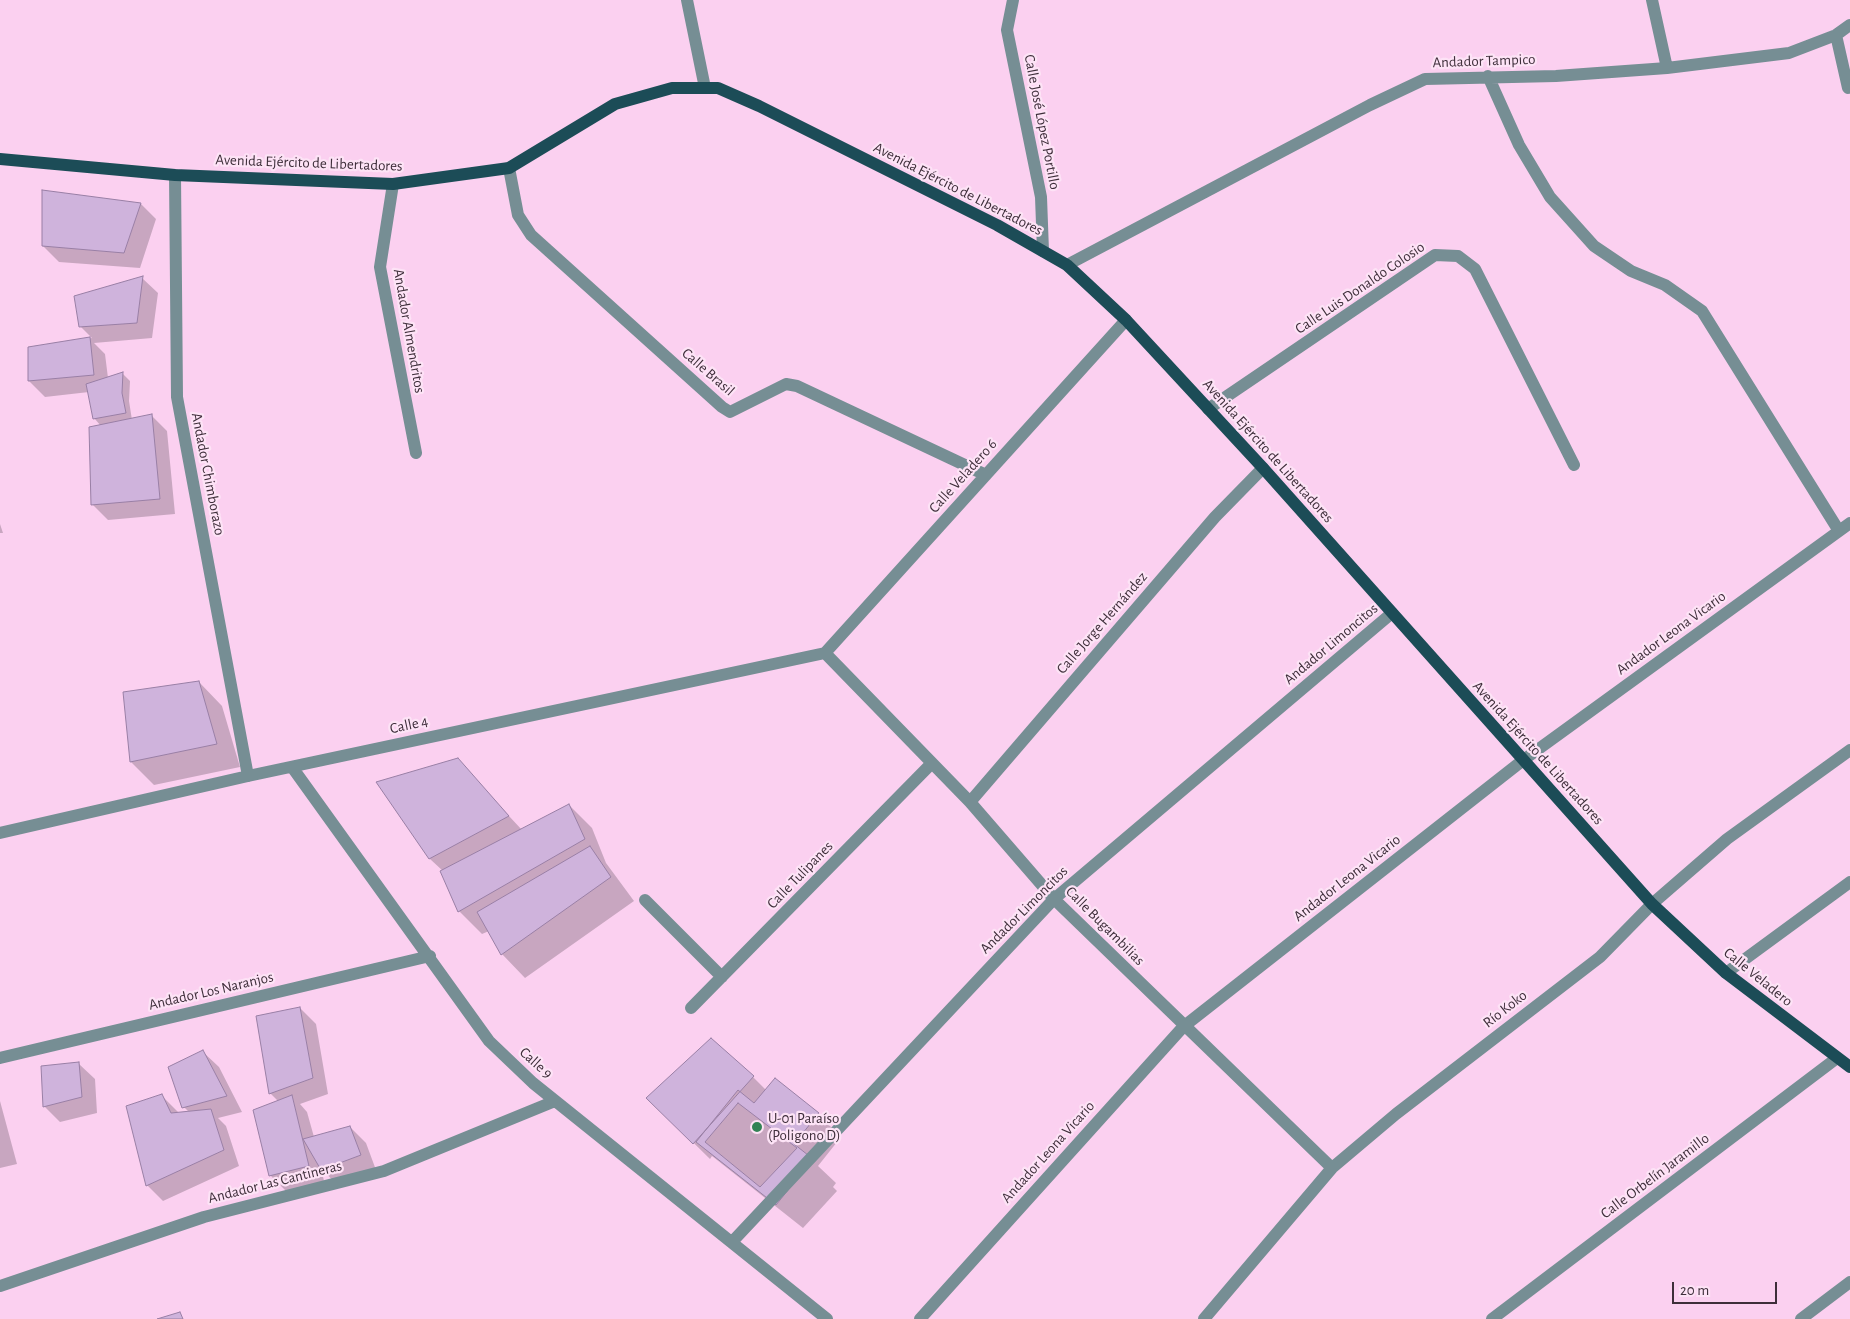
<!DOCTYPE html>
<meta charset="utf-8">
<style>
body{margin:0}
#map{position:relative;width:1850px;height:1319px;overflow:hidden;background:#fbd0f0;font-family:"Alegreya Sans",sans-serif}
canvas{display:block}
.scale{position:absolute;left:1672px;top:1282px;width:105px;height:22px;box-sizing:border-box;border:2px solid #3e2e3a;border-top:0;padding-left:6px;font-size:15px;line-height:18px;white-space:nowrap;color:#3e2e3a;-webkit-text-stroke:4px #fde3f6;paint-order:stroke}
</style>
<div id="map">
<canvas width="1850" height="1319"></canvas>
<div class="scale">20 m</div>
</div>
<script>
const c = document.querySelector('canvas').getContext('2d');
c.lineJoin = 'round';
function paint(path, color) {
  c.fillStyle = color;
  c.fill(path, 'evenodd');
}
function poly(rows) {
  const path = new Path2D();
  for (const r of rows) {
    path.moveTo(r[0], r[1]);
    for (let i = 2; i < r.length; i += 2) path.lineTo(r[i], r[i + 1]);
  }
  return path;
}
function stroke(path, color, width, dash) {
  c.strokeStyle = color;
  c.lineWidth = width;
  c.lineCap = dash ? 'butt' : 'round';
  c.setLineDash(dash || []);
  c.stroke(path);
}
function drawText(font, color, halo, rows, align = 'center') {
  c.font = font + ' "Alegreya Sans",sans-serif';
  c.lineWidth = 4.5;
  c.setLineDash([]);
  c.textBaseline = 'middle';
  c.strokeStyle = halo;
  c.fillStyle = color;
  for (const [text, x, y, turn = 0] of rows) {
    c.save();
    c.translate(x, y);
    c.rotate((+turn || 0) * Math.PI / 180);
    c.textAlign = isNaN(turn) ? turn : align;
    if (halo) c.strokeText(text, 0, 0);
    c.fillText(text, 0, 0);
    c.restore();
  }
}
const shadow = poly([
 [43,191,141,204,156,219,140,268,59,262,43,246],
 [142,278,158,293,152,338,94,343,105,354,108,378,123,374,130,381,129,401,132,420,152,416,167,431,175,514,108,520,92,504,101,426,94,418,89,392,45,397,29,381,29,348,92,338,81,327],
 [0,524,3,533,0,533],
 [199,682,222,706,240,767,154,785,131,762,124,693],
 [457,760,522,830,569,805,592,828,606,863,634,901,525,978,502,954,489,931,482,934,459,911,443,871,430,859,378,783],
 [300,1008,316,1024,328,1094,300,1104,307,1112,314,1137,350,1127,366,1143,376,1170,337,1185,321,1168,324,1181,286,1191,270,1175,278,1101,270,1093],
 [203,1052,219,1067,242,1112,218,1118,226,1126,239,1166,163,1201,147,1185,162,1096,179,1113,189,1112,184,1107],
 [79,1064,95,1079,97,1113,60,1122,45,1107,42,1067],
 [753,1077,766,1090,818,1114,841,1137,818,1166,836,1183,833,1187,837,1191,803,1228,712,1156,710,1159,648,1098],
 [0,1101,17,1164,0,1168]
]);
const building = poly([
 [42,190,141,203,124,253,42,246,42,190],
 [143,276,137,323,79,327,74,296,143,276],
 [90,337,94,375,28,381,28,347,90,337],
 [123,372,122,393,126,413,93,419,86,384,123,372],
 [152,414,160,499,91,505,89,427,152,414],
 [199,681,217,744,130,762,123,692,199,681],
 [458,758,509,816,429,859,376,782,458,758],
 [569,804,585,839,458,912,440,871,569,804],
 [590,846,611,877,501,955,477,912,590,846],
 [300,1007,313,1078,269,1094,256,1016,300,1007],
 [711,1038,754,1076,693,1144,646,1098,711,1038],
 [203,1050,227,1096,182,1108,168,1067,203,1050],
 [79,1062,82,1097,43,1107,41,1066,79,1062],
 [775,1078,819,1113,794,1144,813,1159,776,1205,696,1142,738,1090,754,1103,775,1078],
 [162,1094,171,1113,211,1109,224,1150,146,1186,126,1106,162,1094],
 [292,1095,309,1166,269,1176,253,1110,292,1095],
 [738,1103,797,1148,760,1187,705,1142,738,1103],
 [350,1126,361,1155,321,1170,303,1139,350,1126],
 [180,1312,183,1319,157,1319,180,1312]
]);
const minor = poly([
 [687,0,705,88],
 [1013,0,1007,30,1041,197,1043,251],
 [1652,0,1667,68],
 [1836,35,1848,88],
 [1488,76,1519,145,1550,197,1594,246,1631,271,1665,285,1702,311,1839,531],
 [509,168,518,215,531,235,722,407,730,412,786,384,797,386,986,475],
 [175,175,177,397,248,776],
 [393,184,380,267,416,453],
 [1067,265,1370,105,1425,79,1556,76,1667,68,1789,53,1836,35,1850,25],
 [1208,409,1435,255,1458,256,1475,269,1574,465],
 [825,653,970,802,1054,899,1332,1168],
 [825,653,1126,320],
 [292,767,489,1041,533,1083,827,1319],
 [970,802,1215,517,1263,468],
 [0,833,248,776,825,653],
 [645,900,722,977],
 [1726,973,1850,882],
 [691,1008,932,763],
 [0,1058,430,956],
 [732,1242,1054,899,1392,613],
 [0,1286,204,1217,384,1171,555,1101],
 [920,1319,1183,1027,1522,761,1850,523],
 [1204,1319,1332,1168,1396,1114,1600,957,1652,904,1727,839,1850,750],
 [1492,1319,1837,1058],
 [1801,1319,1850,1282]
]);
const major = poly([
 [0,159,175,175,393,184,509,168,615,104,672,88,718,88,759,106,997,225,1067,265,1126,320,1263,468,1652,904,1726,973,1850,1067]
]);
const markers = [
 [757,1127,6,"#328355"]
];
const streetNames = [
 ["Andador Tampico",1484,61,-2],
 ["Calle José López Portillo",1042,122,79],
 ["Avenida Ejército de Libertadores",309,163,2],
 ["Avenida Ejército de Libertadores",958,189,27],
 ["Calle Luis Donaldo Colosio",1360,288,-34],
 ["Andador Almendritos",409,331,80],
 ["Calle Brasil",708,372,41],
 ["Avenida Ejército de Libertadores",1268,451,48],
 ["Andador Chimborazo",208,474,79],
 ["Calle Veladero 6",963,476,-48],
 ["Calle Jorge Hernández",1102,623,-49],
 ["Andador Leona Vicario",1671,633,-36],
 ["Andador Limoncitos",1331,644,-40],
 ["Calle 4",409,725,-12],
 ["Avenida Ejército de Libertadores",1538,753,48],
 ["Calle Tulipanes",800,875,-46],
 ["Andador Leona Vicario",1347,878,-38],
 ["Andador Limoncitos",1024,910,-45],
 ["Calle Bugambilias",1105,926,45],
 ["Calle Veladero",1758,977,39],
 ["Andador Los Naranjos",211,991,-13],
 ["Río Koko",1505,1009,-38],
 ["Calle 9",536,1063,42],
 ["Andador Leona Vicario",1048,1152,-48],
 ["Calle Orbelín Jaramillo",1655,1176,-37],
 ["Andador Las Cantineras",275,1182,-14]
];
const poiNames = [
 ["U-01 Paraíso",768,1118],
 ["(Poligono D)",768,1135]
];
paint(shadow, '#0003');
paint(building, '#cfb3dc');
stroke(building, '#997fa5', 1);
stroke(minor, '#768e94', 12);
stroke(major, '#1c4c57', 12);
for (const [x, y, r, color] of markers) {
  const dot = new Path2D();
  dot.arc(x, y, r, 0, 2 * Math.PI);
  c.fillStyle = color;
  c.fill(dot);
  stroke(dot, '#fde3f6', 2);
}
drawText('15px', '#3e2e3a', '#fde3f6', streetNames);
drawText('15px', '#3e2e3a', '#fde3f6', poiNames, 'left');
</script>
